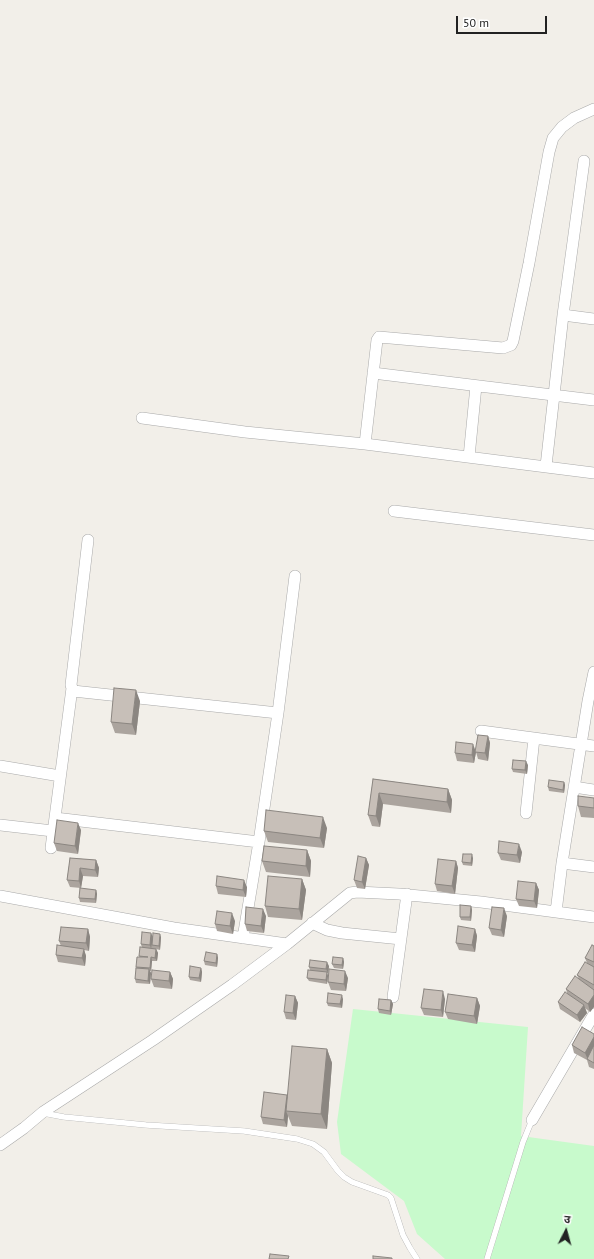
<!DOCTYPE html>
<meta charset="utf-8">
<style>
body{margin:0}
#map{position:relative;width:594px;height:1259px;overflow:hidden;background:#f2efe9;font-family:"PT Sans","Noto Sans Devanagari",sans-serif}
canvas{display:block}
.north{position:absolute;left:546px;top:1211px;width:40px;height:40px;-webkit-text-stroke:3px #fff;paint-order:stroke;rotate:6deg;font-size:11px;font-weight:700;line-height:16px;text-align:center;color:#222}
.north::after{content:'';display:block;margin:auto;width:14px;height:18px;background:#222;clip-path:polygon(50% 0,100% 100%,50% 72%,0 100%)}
.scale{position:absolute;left:456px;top:16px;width:91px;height:18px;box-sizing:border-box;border:2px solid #222;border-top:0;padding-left:5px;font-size:12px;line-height:14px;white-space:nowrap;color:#222;-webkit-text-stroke:3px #fff;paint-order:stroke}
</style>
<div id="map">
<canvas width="594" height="1259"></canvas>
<div class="north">उ</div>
<div class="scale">50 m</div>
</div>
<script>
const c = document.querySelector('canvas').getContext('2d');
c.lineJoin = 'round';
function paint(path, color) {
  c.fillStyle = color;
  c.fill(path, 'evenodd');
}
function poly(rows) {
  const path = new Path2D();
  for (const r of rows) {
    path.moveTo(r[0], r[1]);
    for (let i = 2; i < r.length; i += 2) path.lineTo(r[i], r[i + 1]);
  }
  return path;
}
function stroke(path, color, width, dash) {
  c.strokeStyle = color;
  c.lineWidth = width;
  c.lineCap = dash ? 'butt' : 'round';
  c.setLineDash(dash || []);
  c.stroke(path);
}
const park = poly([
 [353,1009,528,1027,521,1136,594,1146,594,1259,445,1259,417,1234,404,1201,341,1154,337,1122]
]);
const service = poly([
 [43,1113,64,1117,146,1125,244,1131,297,1139,313,1144,324,1152,338,1171,344,1177,352,1182,388,1195,391,1198,403,1235,410,1248,417,1259],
 [487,1259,523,1142,532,1120]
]);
const minor = poly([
 [563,315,594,319],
 [373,373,594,400],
 [142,418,245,432,365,444,594,473],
 [365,444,377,340,379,337,503,348,511,345,513,341,529,263,549,152,553,138,562,127,574,118,594,109],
 [469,457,476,386],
 [546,466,563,315,584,161],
 [394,511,594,535],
 [88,540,71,685,73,691,278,713],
 [481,731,594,746],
 [0,766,60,776],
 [574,787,594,790],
 [526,813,534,738],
 [55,818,259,842],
 [0,825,53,831],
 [51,848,72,688],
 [562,863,594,867],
 [0,896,174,928,287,944],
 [556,912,562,863,588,701,594,672],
 [312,923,327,930,342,933,401,939],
 [243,938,259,842,278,713,295,576],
 [393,997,407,894],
 [532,1120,594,1014],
 [0,1145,24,1128,43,1112,153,1040,232,985,287,944,350,893,357,892,399,894,481,902,594,917]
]);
const wall = poly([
 [140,701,136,735,115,733,111,722],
 [488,736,490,743,488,761,478,759,476,752,474,763,457,761,455,753,476,751],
 [528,765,527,774,513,772,512,769],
 [373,779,448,789,452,800,451,813,383,804,380,827,372,826,368,815],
 [564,782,565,785,564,793,549,791,548,787],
 [594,798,594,818,581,817,578,806],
 [327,828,324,848,268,842,264,831],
 [81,830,78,854,57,851,54,843],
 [307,850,311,861,310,877,266,872,262,861],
 [522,852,520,863,501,860,498,853],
 [70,858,96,860,99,868,98,877,83,876,81,888,70,887,67,880],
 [366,858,369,865,365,889,357,888,354,880],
 [473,858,472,866,463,865,462,862],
 [456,861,458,868,455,894,437,891,435,884],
 [302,879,306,890,302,920,268,917,265,906],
 [536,883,539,890,537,908,519,906,516,899],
 [216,886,247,887,246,897,218,894],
 [96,890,97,894,96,903,80,902,79,898],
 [471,906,472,910,471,921,461,920,460,917],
 [266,916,264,933,247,931,245,924],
 [507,916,504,937,492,935,489,928],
 [235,921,233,934,217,931,215,924],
 [88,929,90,937,89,951,84,950,86,956,85,966,58,962,56,955,61,946,59,941],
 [475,929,477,936,475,952,459,950,456,943],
 [152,936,161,937,160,950,156,949,158,953,157,961,152,961,151,971,150,971,151,973,150,984,136,983,135,979,137,968,136,967,140,957,139,956,142,948,141,944],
 [594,946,594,1007,590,1012,585,1008,587,1013,580,1022,560,1009,558,1002,567,993,566,989,579,979,577,975,587,963,585,958],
 [217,954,218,958,217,967,205,965,204,961],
 [343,958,344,962,343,969,334,968,332,964],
 [329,966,328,973,327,973,328,976,327,984,309,981,307,978,310,970,309,967],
 [201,968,202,972,201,982,190,980,189,977],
 [170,972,173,979,172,989,154,987,151,979],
 [348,978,346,991,331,990,328,982],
 [295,996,298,1003,296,1020,286,1019,284,1012],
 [477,998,480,1006,477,1024,448,1019,445,1012],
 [343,999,342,1008,328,1006,327,1003],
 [445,999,443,1017,424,1015,421,1008],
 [391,1000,393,1004,391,1015,379,1013,378,1009],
 [594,1034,594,1069,589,1067,587,1060,574,1053,572,1045],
 [327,1049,332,1063,327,1129,292,1126,288,1116,287,1127,263,1124,261,1117,288,1097]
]);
const shadedWall = poly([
 [136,690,140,701,136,735,132,724],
 [488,736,490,743,488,761,485,753],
 [473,744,476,752,474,763,472,755],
 [526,761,528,765,527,774,525,770],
 [564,782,565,785,564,793,563,790],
 [448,789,452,800,451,813,447,802],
 [379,793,383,804,380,827,376,816],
 [323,817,327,828,324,848,320,838],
 [78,823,81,830,78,854,75,846],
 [519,844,522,852,520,863,517,855],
 [307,850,311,861,310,877,306,866],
 [472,854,473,858,472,866,471,863],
 [366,858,369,865,365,889,362,882],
 [96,860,99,868,98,877,95,870],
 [456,861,458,868,455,894,452,886],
 [80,868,83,876,81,888,79,881],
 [302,879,306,890,302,920,299,909],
 [244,880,247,887,246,897,243,890],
 [536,883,539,890,537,908,534,901],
 [96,890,97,894,96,903,95,899],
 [471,906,472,910,471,921,470,917],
 [504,908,507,916,504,937,501,930],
 [263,909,266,916,264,933,261,926],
 [232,913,235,921,233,934,230,926],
 [88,929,90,937,89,951,86,943],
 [475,929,477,936,475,952,472,945],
 [151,933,153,937,151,949,150,945],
 [160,934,161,937,160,950,159,946],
 [84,949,86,956,85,966,82,958],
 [156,949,158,953,157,961,155,958],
 [217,954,218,958,217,967,216,963],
 [151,957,152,961,151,971,150,968],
 [343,958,344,962,343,969,342,965],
 [327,962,329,966,328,973,326,969],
 [201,968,202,972,201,982,199,978],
 [149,969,151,973,150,984,148,981],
 [345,971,348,978,346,991,344,984],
 [170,972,173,979,172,989,169,981],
 [327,972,328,976,327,984,326,980],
 [443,991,445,999,443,1017,441,1010],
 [342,995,343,999,342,1008,340,1004],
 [594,995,594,1007,590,1012,588,1004],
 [295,996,298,1003,296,1020,293,1013],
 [477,998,480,1006,477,1024,474,1016],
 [391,1000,393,1004,391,1015,390,1011],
 [584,1005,587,1013,580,1022,577,1015],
 [594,1037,594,1050,588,1060,585,1053],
 [327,1049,332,1063,327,1129,321,1114],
 [287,1095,290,1102,286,1111,288,1116,287,1127,284,1120]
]);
const building = poly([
 [114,688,136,690,132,724,111,722,114,688],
 [478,735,488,736,485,753,475,752,478,735],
 [456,742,473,744,472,755,455,753,456,742],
 [513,760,526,761,525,770,512,769,513,760],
 [373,779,448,789,447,802,379,793,376,816,368,815,373,779],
 [549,780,564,782,563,790,548,787,549,780],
 [578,796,594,798,594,808,578,806,578,796],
 [266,810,323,817,320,838,264,831,266,810],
 [57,820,78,823,75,846,54,843,57,820],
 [499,841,519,844,517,855,498,853,499,841],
 [264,846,307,850,306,866,262,861,264,846],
 [463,854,472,854,471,863,462,862,463,854],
 [358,856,366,858,362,882,354,880,358,856],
 [70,858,96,860,95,870,80,868,79,881,67,880,70,858],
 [438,859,456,861,452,886,435,884,438,859],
 [217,876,244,880,243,890,216,886,217,876],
 [268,876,302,879,299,909,265,906,268,876],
 [518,881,536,883,534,901,516,899,518,881],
 [80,888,96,890,95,899,79,898,80,888],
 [460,905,471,906,470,917,460,917,460,905],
 [246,907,263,909,261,926,245,924,246,907],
 [492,907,504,908,501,930,489,928,492,907],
 [217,911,232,913,230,926,215,924,217,911],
 [458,926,475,929,472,945,456,943,458,926],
 [61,927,88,929,86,943,59,941,61,927],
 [142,932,151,933,150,945,141,944,142,932],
 [153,933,160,934,159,946,152,945,153,933],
 [57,945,84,949,82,958,56,955,57,945],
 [592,945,594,946,594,962,585,958,592,945],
 [140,947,156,949,155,958,151,957,150,968,136,967,137,957,148,957,139,956,140,947],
 [206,952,217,954,216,963,204,961,206,952],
 [333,957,343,958,342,965,332,964,333,957],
 [310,960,327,962,326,969,309,967,310,960],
 [585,962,594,967,594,985,577,975,585,962],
 [190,966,201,968,199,978,189,977,190,966],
 [136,968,149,969,148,981,135,979,136,968],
 [329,969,345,971,344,984,328,982,329,969],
 [152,970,170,972,169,981,151,979,152,970],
 [308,970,327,972,326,980,307,978,308,970],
 [575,976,594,990,594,995,588,1004,566,989,575,976],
 [424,989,443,991,441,1010,421,1008,424,989],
 [565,992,584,1005,577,1015,558,1002,565,992],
 [328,993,342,995,340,1004,327,1003,328,993],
 [448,994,477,998,474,1016,445,1012,448,994],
 [286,995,295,996,293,1013,284,1012,286,995],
 [379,999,391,1000,390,1011,378,1009,379,999],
 [582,1027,594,1034,594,1037,585,1053,572,1045,582,1027],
 [594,1045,594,1063,587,1059,594,1045],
 [292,1046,327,1049,321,1114,286,1111,292,1046],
 [264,1092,287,1095,284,1120,261,1117,264,1092],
 [270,1254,289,1256,288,1259,269,1259,270,1254],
 [373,1256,392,1258,392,1259,373,1259,373,1256]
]);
paint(park, '#c8facc');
stroke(service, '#a9a9a9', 6);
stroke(minor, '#a9a9a9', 12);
stroke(service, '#fff', 5.5);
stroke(minor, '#fff', 11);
paint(wall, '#aba49e');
paint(shadedWall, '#8b8681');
paint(building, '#c7bfb8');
stroke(building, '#8b8681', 1);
</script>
